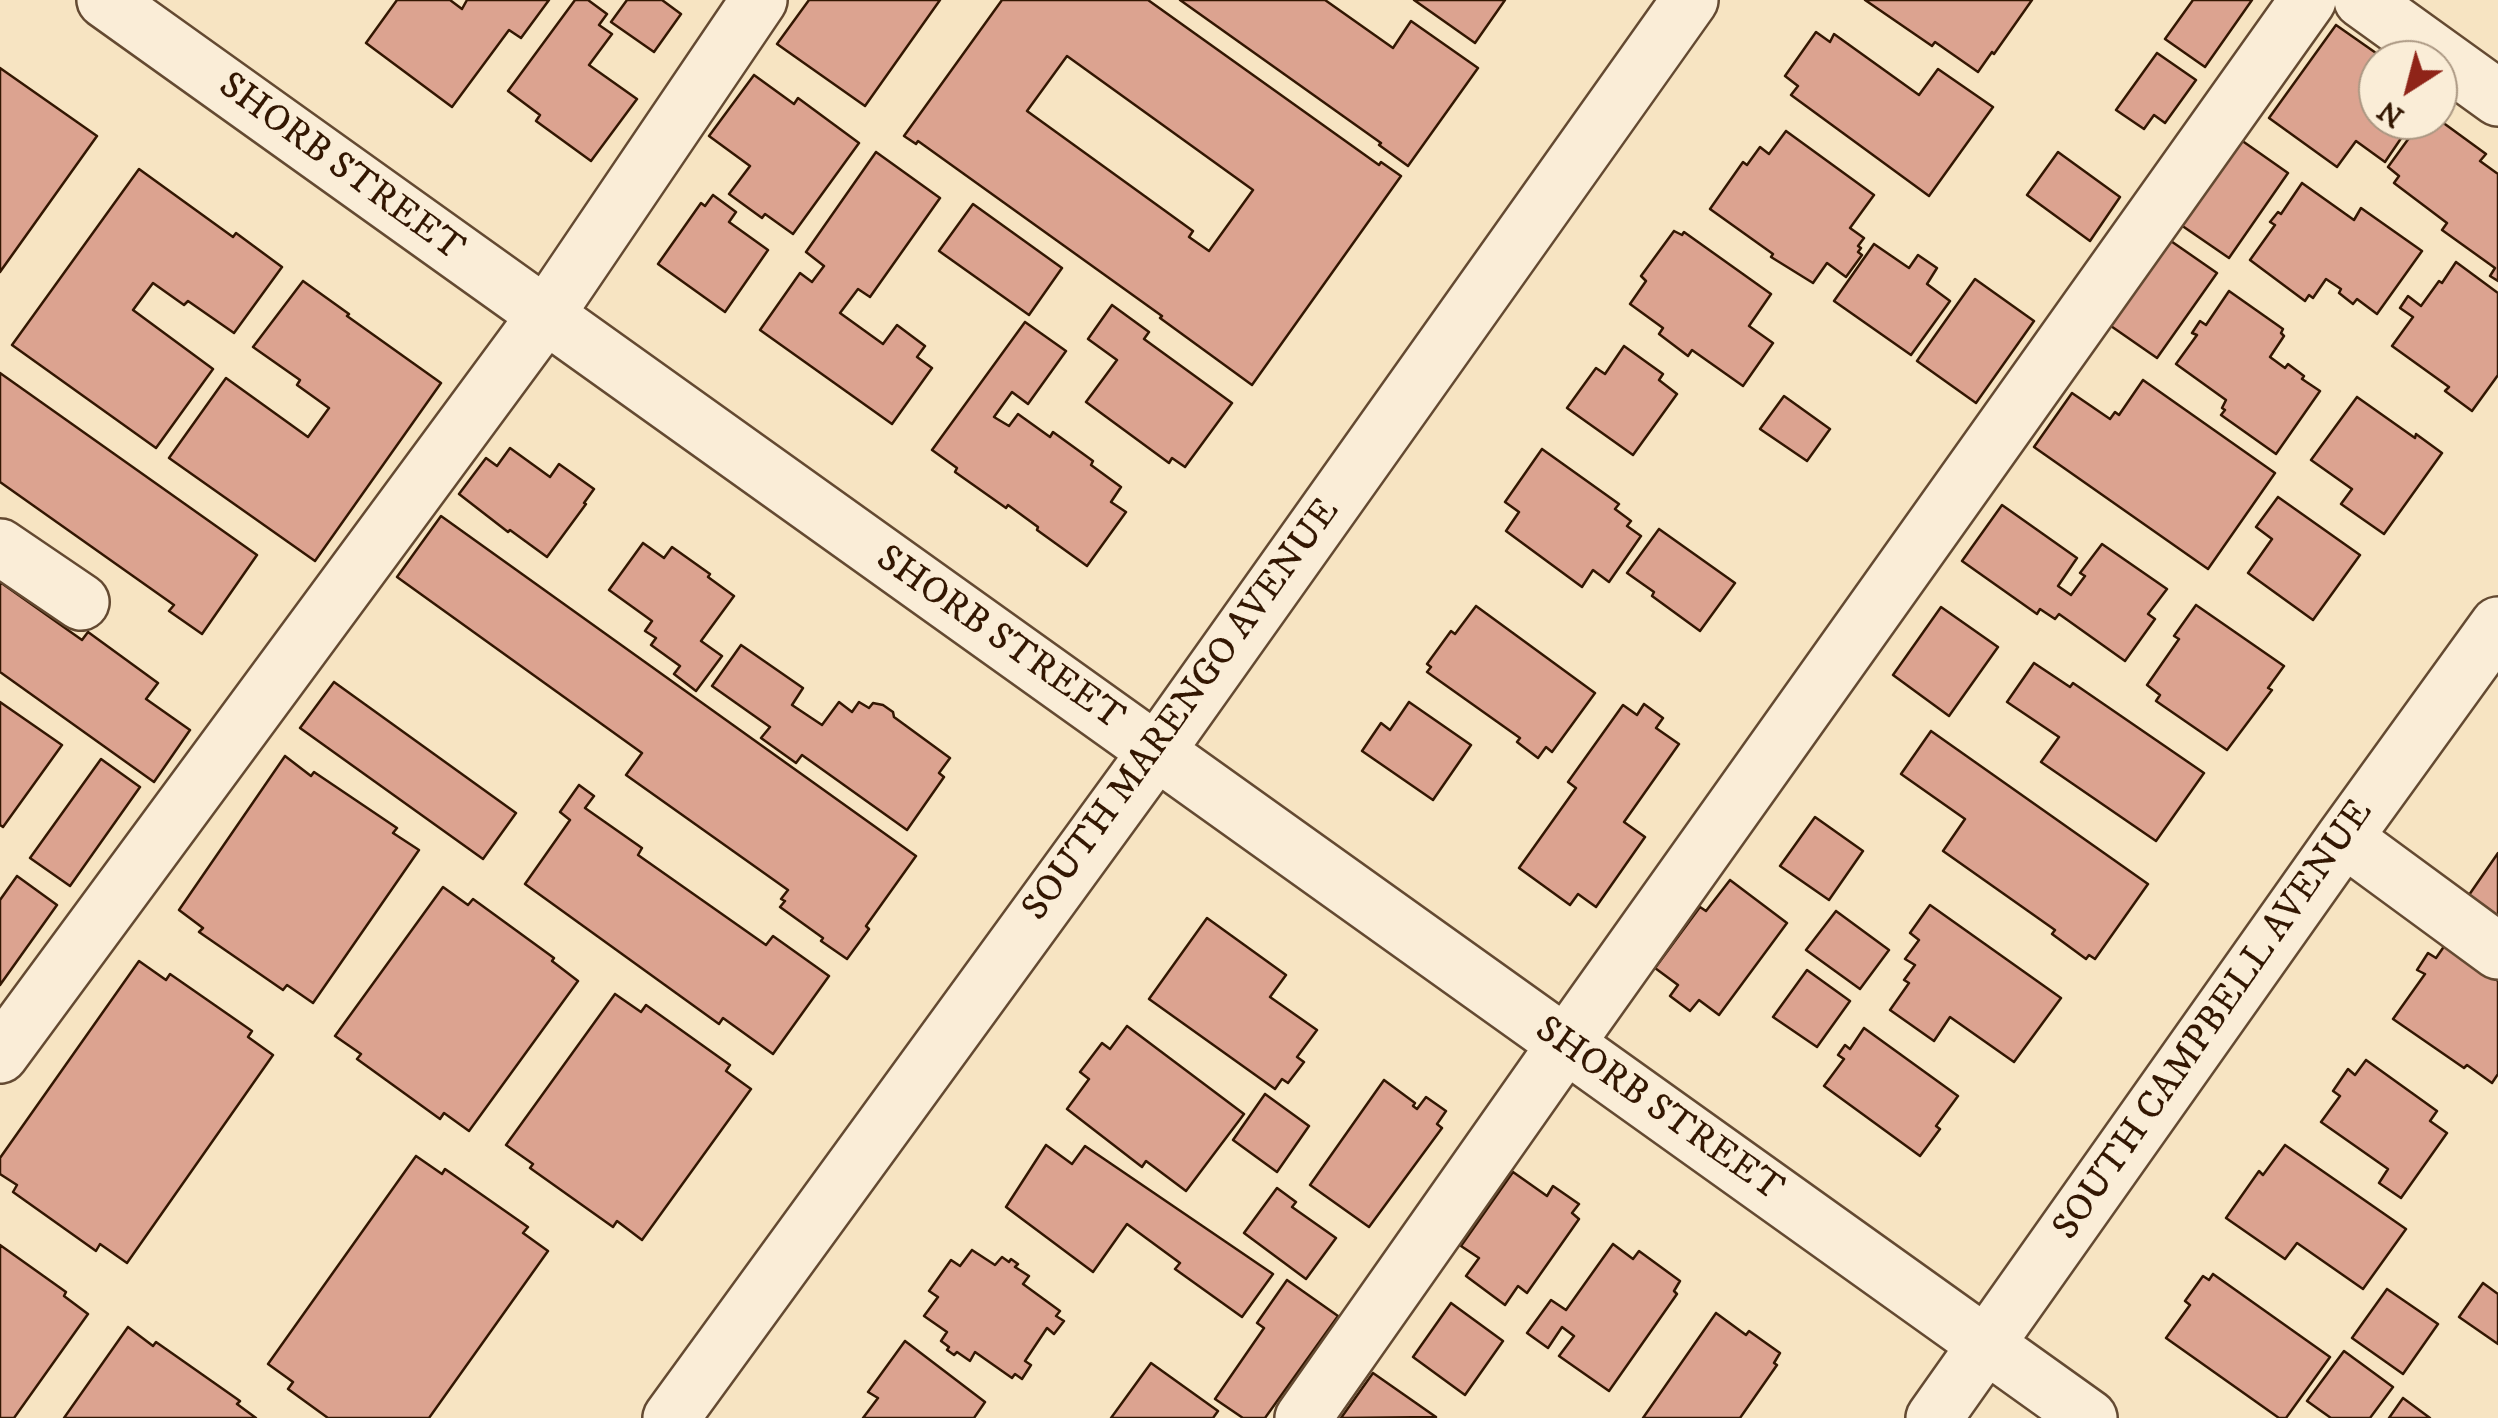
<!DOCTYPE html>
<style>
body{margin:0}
#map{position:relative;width:2498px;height:1418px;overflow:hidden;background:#f7e4c2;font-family:"IM FELL DW Pica",serif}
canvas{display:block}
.north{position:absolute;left:2358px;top:40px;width:100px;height:100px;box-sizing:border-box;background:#faedd7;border:2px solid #aa9782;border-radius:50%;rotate:216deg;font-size:28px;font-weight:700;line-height:40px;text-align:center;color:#331702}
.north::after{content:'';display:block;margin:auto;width:35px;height:45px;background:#8f2418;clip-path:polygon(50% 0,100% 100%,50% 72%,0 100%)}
</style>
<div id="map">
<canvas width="2498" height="1418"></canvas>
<div class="north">N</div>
</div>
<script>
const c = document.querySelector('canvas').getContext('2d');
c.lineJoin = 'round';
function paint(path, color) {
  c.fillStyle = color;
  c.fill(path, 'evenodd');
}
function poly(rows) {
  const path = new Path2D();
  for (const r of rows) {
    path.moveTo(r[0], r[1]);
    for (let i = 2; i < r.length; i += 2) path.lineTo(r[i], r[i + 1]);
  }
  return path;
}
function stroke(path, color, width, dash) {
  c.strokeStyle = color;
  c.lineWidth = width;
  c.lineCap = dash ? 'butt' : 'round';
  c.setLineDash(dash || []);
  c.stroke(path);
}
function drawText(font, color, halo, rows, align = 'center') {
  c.font = font + ' "IM FELL DW Pica",serif';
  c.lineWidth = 10;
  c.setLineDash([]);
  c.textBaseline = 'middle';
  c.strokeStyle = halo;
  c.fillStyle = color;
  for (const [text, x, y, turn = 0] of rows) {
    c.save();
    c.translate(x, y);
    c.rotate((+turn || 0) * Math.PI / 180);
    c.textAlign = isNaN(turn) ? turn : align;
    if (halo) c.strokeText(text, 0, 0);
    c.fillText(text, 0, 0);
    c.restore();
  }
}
const building = poly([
 [397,0,450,0,462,9,467,0,549,0,521,38,509,30,452,107,366,43,397,0],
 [575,0,588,0,607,14,599,25,612,34,589,65,637,99,591,161,536,121,540,115,508,91,575,0],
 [627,0,662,0,681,14,654,52,611,22,627,0],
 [809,0,940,0,865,106,777,44,809,0],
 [1002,0,1148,0,1379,165,1381,162,1401,176,1252,385,1160,318,1162,316,918,141,916,144,904,136,1002,0],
 [1067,56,1253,190,1209,251,1189,237,1193,231,1027,111,1067,56],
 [1180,0,1325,0,1393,48,1411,21,1478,68,1408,166,1379,145,1381,143,1180,0],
 [1414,0,1505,0,1475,43,1414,0],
 [1865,0,2032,0,1994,54,1992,52,1978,72,1935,42,1932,46,1865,0],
 [2193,0,2252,0,2205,67,2165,39,2193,0],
 [2336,25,2386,60,2378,60,2378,120,2395,120,2392,125,2404,134,2385,162,2356,141,2337,167,2269,118,2336,25],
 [1816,32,1830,42,1834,34,1919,95,1938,69,1993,107,1929,196,1791,95,1798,86,1785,76,1816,32],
 [2157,53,2196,80,2165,123,2154,115,2144,129,2116,110,2157,53],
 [0,68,97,136,0,272,0,68],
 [754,75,794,104,798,98,859,143,793,234,765,214,762,218,729,194,750,166,709,136,754,75],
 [2438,119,2486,154,2480,161,2498,174,2498,281,2490,276,2495,268,2442,230,2447,223,2394,183,2399,176,2388,167,2422,120,2438,119],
 [1786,131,1874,195,1850,228,1864,238,1858,246,1861,248,1858,252,1862,255,1846,277,1827,263,1813,283,1771,257,1773,254,1710,209,1743,162,1747,165,1760,147,1769,154,1786,131],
 [2241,140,2288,173,2229,258,2181,225,2241,140],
 [876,152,940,198,870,297,858,289,840,313,883,344,897,325,925,346,917,357,932,368,892,424,760,330,800,273,812,282,824,266,806,252,876,152],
 [2058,152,2120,197,2090,241,2027,195,2058,152],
 [139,169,233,237,236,233,282,267,234,333,188,301,184,305,153,283,133,310,213,369,156,448,12,345,139,169],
 [2302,183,2354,220,2361,208,2422,251,2377,314,2357,299,2353,304,2339,293,2341,289,2326,279,2313,298,2309,295,2305,301,2250,260,2275,225,2270,222,2278,212,2281,214,2302,183],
 [713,195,736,212,729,222,768,250,725,312,658,264,701,203,705,206,713,195],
 [973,204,1062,268,1029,315,939,251,973,204],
 [1674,231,1682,235,1684,232,1771,294,1749,326,1773,343,1743,386,1692,350,1688,356,1659,334,1663,328,1630,304,1646,281,1641,276,1674,231],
 [2168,239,2217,273,2157,358,2108,324,2168,239],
 [1874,244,1909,268,1918,255,1937,268,1927,284,1950,301,1911,355,1834,301,1874,244],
 [2456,262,2498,293,2498,375,2472,411,2445,391,2449,387,2392,346,2413,317,2400,308,2408,296,2421,306,2439,281,2442,283,2456,262],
 [1975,279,2034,321,1976,403,1917,361,1975,279],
 [303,281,349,314,347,316,441,383,315,561,169,458,226,378,308,437,329,408,297,385,300,380,253,347,303,281],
 [2229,291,2283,329,2281,333,2284,336,2270,357,2285,368,2288,364,2304,376,2302,379,2320,391,2276,454,2221,415,2225,410,2222,408,2226,400,2176,364,2197,335,2192,333,2200,321,2206,325,2229,291],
 [1112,305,1149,332,1144,339,1232,403,1185,467,1172,458,1169,463,1086,402,1117,360,1088,339,1112,305],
 [1025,322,1066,351,1028,404,1012,392,994,417,1009,426,1018,414,1050,437,1053,432,1093,461,1091,465,1121,487,1111,502,1126,512,1087,566,1037,530,1038,527,1008,505,1006,508,955,472,957,468,932,450,1025,322],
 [1624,346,1663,374,1659,380,1677,394,1633,455,1567,408,1596,368,1605,374,1624,346],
 [0,373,257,555,202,634,169,611,174,605,0,482,0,373],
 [2143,380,2275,473,2208,569,2034,447,2072,393,2110,419,2115,412,2119,415,2143,380],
 [1784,396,1830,429,1807,461,1760,429,1784,396],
 [2357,397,2415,438,2416,434,2442,453,2384,534,2341,504,2352,489,2311,460,2357,397],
 [510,448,550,477,559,464,594,489,584,503,586,504,547,557,510,530,508,532,459,494,486,458,497,466,510,448],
 [1542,449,1619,504,1615,509,1631,521,1627,526,1641,536,1609,582,1593,570,1582,587,1506,531,1519,512,1505,502,1542,449],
 [2278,497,2360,555,2313,620,2248,573,2272,539,2256,527,2278,497],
 [2002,505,2077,558,2058,586,2071,595,2085,576,2080,573,2102,544,2167,589,2148,614,2155,619,2125,661,2059,614,2055,619,2040,609,2037,614,1962,561,2002,505],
 [441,516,916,856,866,926,869,929,847,959,821,941,823,938,780,907,785,901,781,899,788,890,626,775,642,753,397,577,441,516],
 [1659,529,1735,583,1700,631,1652,596,1654,592,1627,573,1659,529],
 [643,543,664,558,672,547,710,574,708,577,734,596,701,641,722,656,696,691,674,674,680,666,651,645,656,638,645,631,652,621,609,590,643,543],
 [0,582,82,640,88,632,158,683,146,699,190,730,154,782,0,672,0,582],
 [2196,605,2284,666,2268,688,2272,690,2227,750,2156,701,2160,695,2147,685,2179,639,2174,636,2196,605],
 [1476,606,1595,693,1552,752,1546,747,1538,758,1517,742,1520,738,1427,672,1431,667,1427,664,1451,631,1455,634,1476,606],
 [1941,607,1998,647,1949,716,1893,675,1941,607],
 [741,645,803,688,792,705,822,725,839,702,852,712,859,702,869,708,873,703,883,705,893,712,894,717,950,758,939,773,944,777,907,830,802,755,796,763,761,738,770,727,712,686,741,645],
 [2034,663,2070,687,2073,683,2204,773,2156,841,2041,762,2059,737,2007,702,2034,663],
 [334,682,516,813,483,859,300,728,334,682],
 [0,702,62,745,3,827,0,825,0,702],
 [1409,702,1471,745,1433,800,1362,751,1381,723,1390,730,1409,702],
 [1644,704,1663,718,1656,728,1679,744,1624,822,1645,837,1596,907,1578,894,1570,905,1519,868,1576,788,1568,782,1623,705,1637,715,1644,704],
 [1931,731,2148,884,2095,959,2089,955,2086,959,2052,934,2055,930,1943,851,1965,819,1901,774,1931,731],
 [285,756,311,776,314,772,397,828,393,833,419,850,313,1003,287,985,283,990,199,932,203,928,179,910,285,756],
 [101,759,140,787,70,886,30,858,101,759],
 [579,785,594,796,585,808,642,848,638,855,766,945,773,936,829,976,773,1054,723,1018,719,1024,525,884,570,820,560,812,579,785],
 [1815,817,1863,851,1829,900,1780,866,1815,817],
 [2498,853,2498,916,2469,895,2498,853],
 [17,876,57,905,0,985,0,900,17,876],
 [1730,880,1787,923,1719,1015,1699,1000,1690,1011,1670,996,1678,985,1655,968,1700,907,1706,911,1730,880],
 [443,887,468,905,473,899,554,958,552,961,578,981,469,1131,444,1113,440,1119,357,1059,361,1054,335,1036,443,887],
 [1930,905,2061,998,2014,1062,1950,1017,1934,1041,1890,1010,1909,983,1904,980,1915,965,1905,959,1919,940,1910,933,1930,905],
 [1836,911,1889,950,1860,989,1806,950,1836,911],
 [1207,918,1286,975,1270,997,1317,1030,1297,1057,1304,1062,1288,1083,1282,1079,1275,1089,1149,999,1207,918],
 [2445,945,2498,981,2498,1074,2492,1083,2467,1065,2464,1068,2393,1019,2425,974,2417,970,2428,953,2436,958,2445,945],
 [139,961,166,980,170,974,252,1031,248,1037,273,1055,127,1263,100,1244,96,1251,13,1192,17,1185,0,1174,0,1158,139,961],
 [1807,970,1850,1001,1817,1047,1773,1017,1807,970],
 [615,994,641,1012,646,1005,730,1065,726,1071,751,1089,642,1240,617,1221,613,1227,530,1168,533,1164,506,1145,615,994],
 [1127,1026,1244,1114,1186,1191,1146,1161,1142,1167,1067,1109,1089,1079,1080,1072,1102,1043,1110,1049,1127,1026],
 [1864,1028,1958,1096,1936,1126,1940,1129,1920,1156,1824,1086,1844,1059,1838,1055,1845,1045,1850,1049,1864,1028],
 [2366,1060,2437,1111,2430,1121,2447,1133,2401,1198,2379,1183,2388,1169,2321,1122,2340,1096,2333,1091,2348,1069,2355,1075,2366,1060],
 [1384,1080,1415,1103,1413,1106,1417,1109,1426,1097,1446,1111,1437,1124,1442,1128,1369,1227,1310,1185,1384,1080],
 [1265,1094,1309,1126,1277,1172,1233,1140,1265,1094],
 [1046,1145,1072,1164,1085,1146,1273,1274,1242,1317,1175,1269,1180,1263,1127,1224,1093,1272,1006,1207,1046,1145],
 [2285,1145,2406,1229,2363,1289,2297,1243,2285,1259,2226,1218,2259,1171,2263,1175,2285,1145],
 [416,1156,442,1174,445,1169,528,1227,523,1233,548,1251,429,1418,328,1418,288,1389,293,1382,268,1364,416,1156],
 [1513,1172,1547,1196,1553,1186,1579,1204,1572,1213,1579,1219,1527,1293,1518,1286,1505,1305,1466,1276,1479,1258,1461,1246,1513,1172],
 [1277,1188,1296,1202,1292,1207,1336,1238,1306,1279,1244,1233,1277,1188],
 [1613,1244,1633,1259,1639,1251,1680,1281,1674,1291,1677,1294,1609,1391,1559,1356,1574,1336,1562,1327,1548,1348,1527,1333,1551,1300,1566,1310,1613,1244],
 [0,1245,66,1292,64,1296,88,1314,14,1418,0,1418,0,1245],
 [972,1250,995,1265,1002,1257,1009,1262,1011,1259,1018,1264,1015,1267,1029,1276,1023,1284,1060,1311,1056,1316,1064,1321,1054,1334,1047,1328,1025,1361,1031,1365,1022,1379,1015,1374,1012,1378,975,1352,970,1361,957,1352,954,1355,947,1350,949,1347,941,1341,947,1332,924,1316,938,1297,929,1291,951,1260,960,1266,972,1250],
 [2213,1274,2330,1357,2286,1418,2279,1418,2166,1338,2190,1305,2185,1301,2203,1276,2209,1280,2213,1274],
 [1287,1280,1338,1316,1265,1418,1243,1418,1215,1399,1264,1328,1257,1323,1287,1280],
 [2483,1283,2498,1294,2498,1344,2459,1317,2483,1283],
 [2387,1289,2438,1324,2403,1374,2352,1338,2387,1289],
 [1451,1303,1503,1341,1465,1395,1413,1357,1451,1303],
 [1716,1313,1746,1335,1749,1331,1780,1353,1774,1363,1777,1365,1740,1418,1643,1418,1716,1313],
 [128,1327,153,1346,156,1342,240,1401,237,1404,256,1418,64,1418,128,1327],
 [905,1341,985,1402,974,1418,863,1418,878,1398,868,1392,905,1341],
 [2344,1351,2393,1387,2370,1418,2331,1418,2307,1401,2344,1351],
 [1151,1363,1218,1411,1213,1418,1111,1418,1151,1363],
 [1373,1373,1436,1417,1341,1418,1373,1373],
 [2403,1398,2430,1418,2389,1418,2403,1398]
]);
const minor = poly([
 [105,0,2089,1418],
 [2362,0,2498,98],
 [0,547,81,602],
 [2344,838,2498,951],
 [0,1055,545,316,759,0],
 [671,1418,1156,752,1690,0],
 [1303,1418,1565,1045,2308,0],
 [1934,1418,2344,838,2498,625]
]);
const streetNames = [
 ["SHORB STREET",340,169,36],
 ["SHORB STREET",999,640,35],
 ["SOUTH MARENGO AVENUE",1183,711,-54],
 ["SOUTH CAMPBELL AVENUE",2215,1021,-55],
 ["SHORB STREET",1658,1111,35]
];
paint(building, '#dca390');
stroke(building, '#331702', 2.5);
stroke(minor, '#644a32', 60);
stroke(minor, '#faedd7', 55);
drawText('38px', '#331702', '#faedd7', streetNames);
</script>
